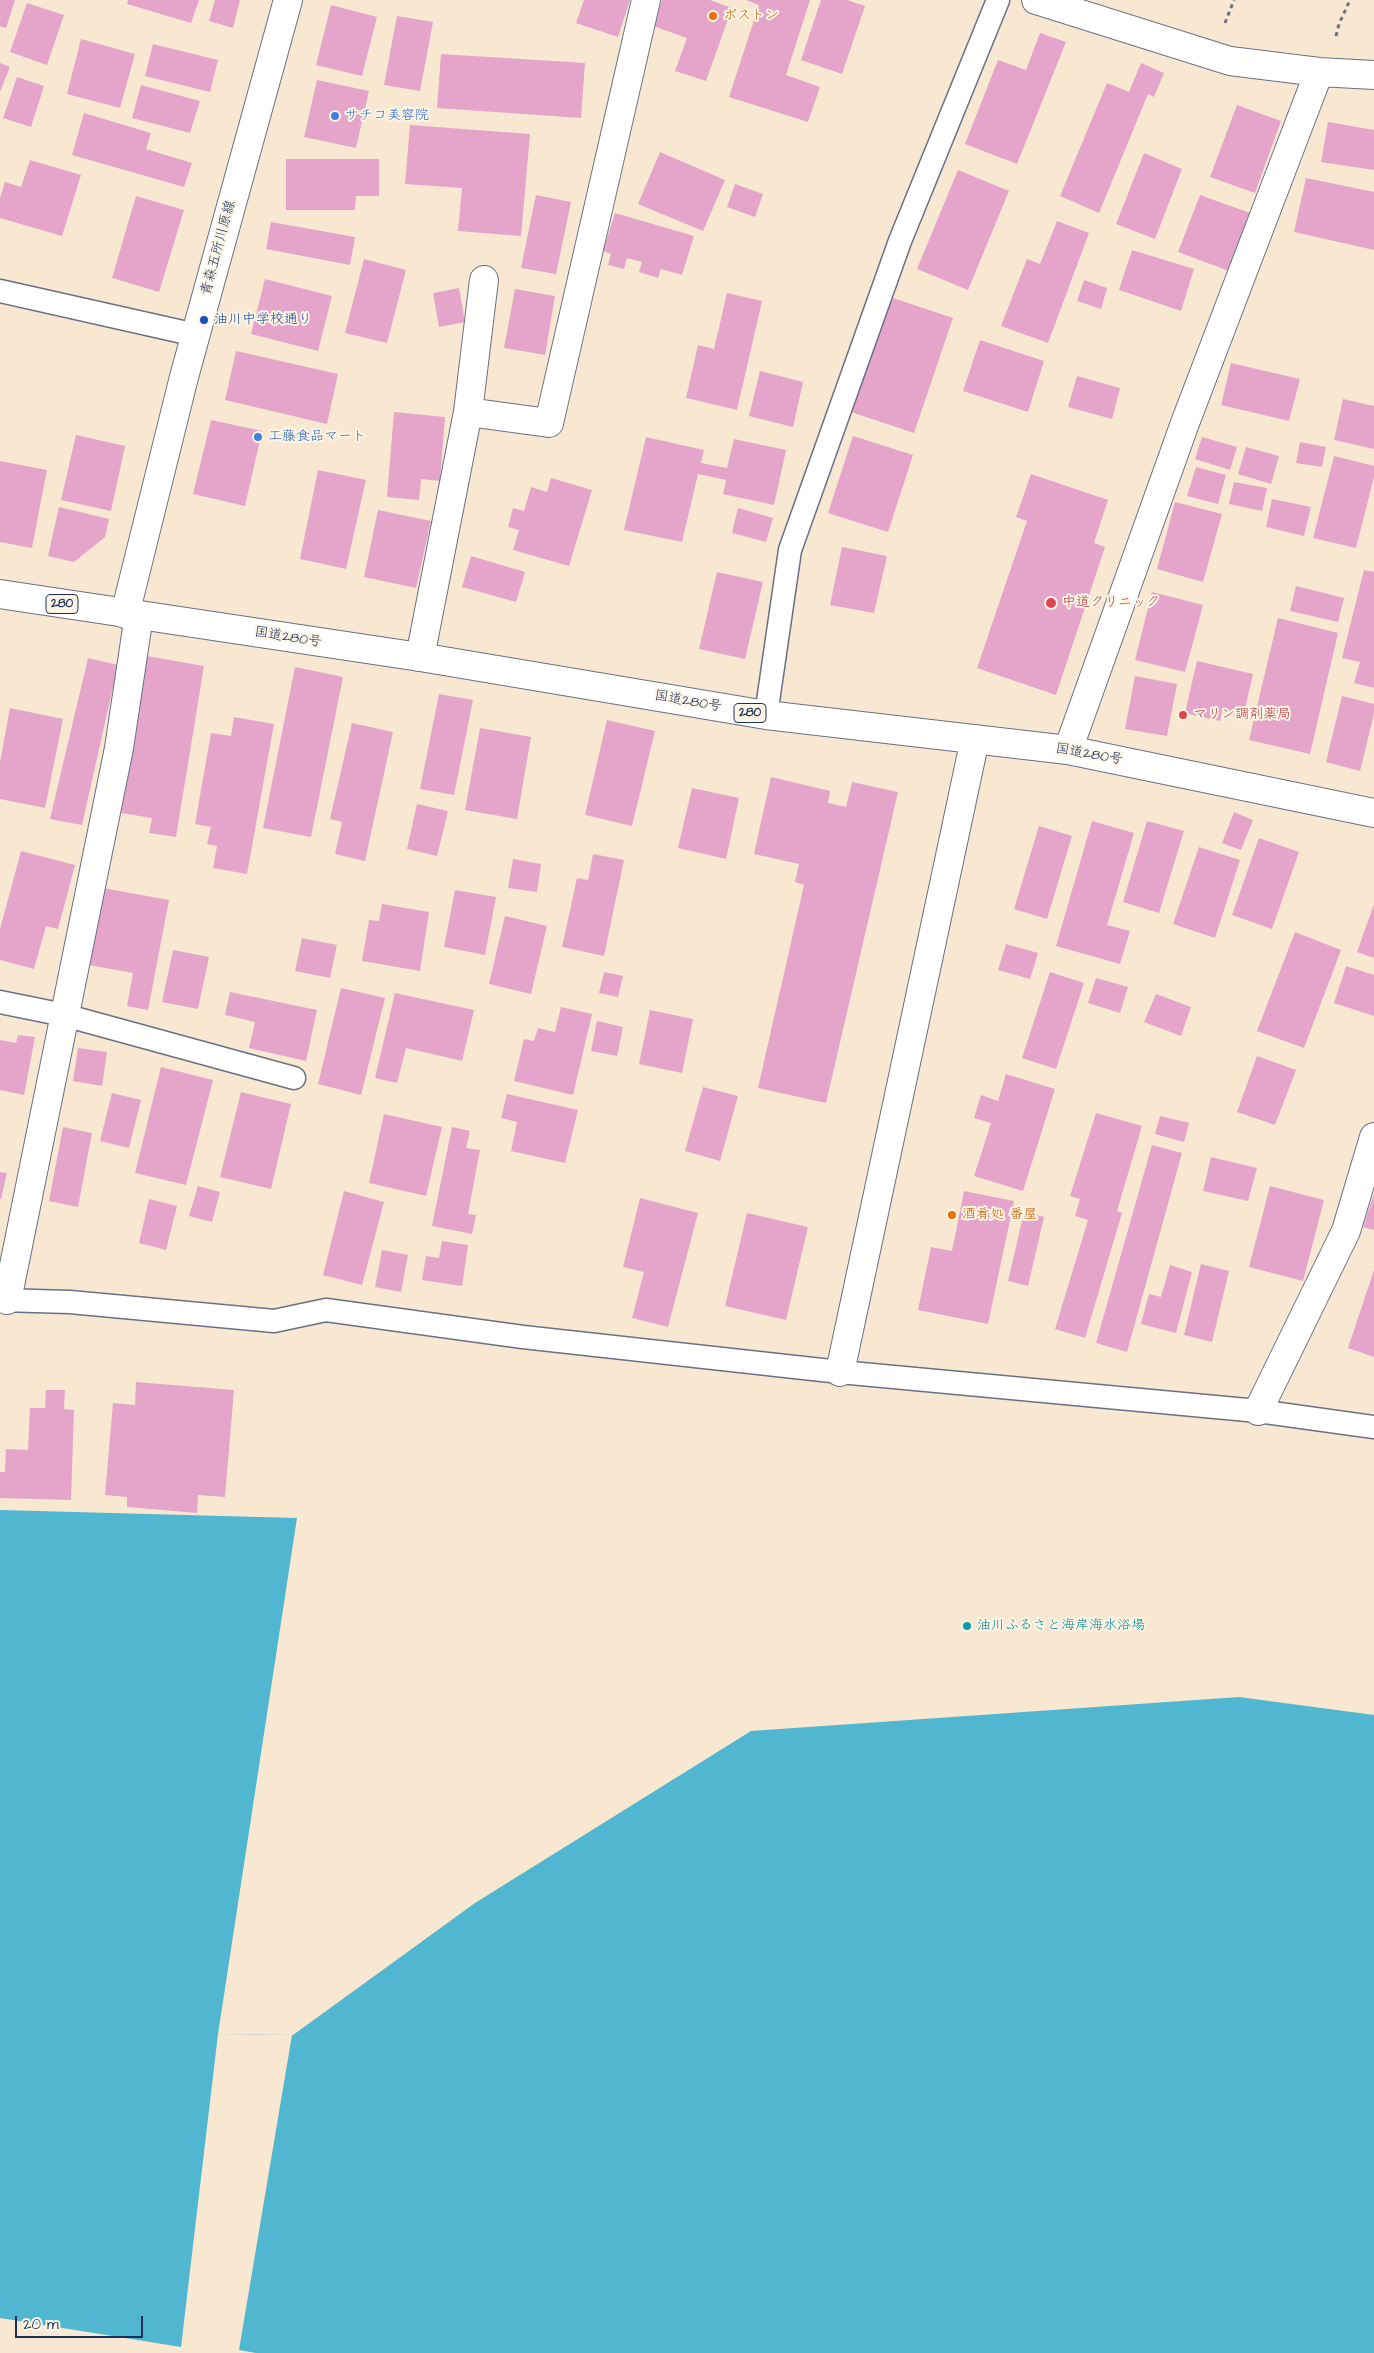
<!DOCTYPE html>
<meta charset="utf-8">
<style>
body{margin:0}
#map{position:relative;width:1374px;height:2353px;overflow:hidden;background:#f8e8d2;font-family:"Architects Daughter",sans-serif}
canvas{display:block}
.scale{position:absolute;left:15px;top:2316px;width:128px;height:22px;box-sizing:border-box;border:2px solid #1b2f5e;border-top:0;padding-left:6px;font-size:15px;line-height:18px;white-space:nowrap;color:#1b2f5e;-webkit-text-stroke:4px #fcf5e5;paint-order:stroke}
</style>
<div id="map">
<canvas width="1374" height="2353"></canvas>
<div class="scale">20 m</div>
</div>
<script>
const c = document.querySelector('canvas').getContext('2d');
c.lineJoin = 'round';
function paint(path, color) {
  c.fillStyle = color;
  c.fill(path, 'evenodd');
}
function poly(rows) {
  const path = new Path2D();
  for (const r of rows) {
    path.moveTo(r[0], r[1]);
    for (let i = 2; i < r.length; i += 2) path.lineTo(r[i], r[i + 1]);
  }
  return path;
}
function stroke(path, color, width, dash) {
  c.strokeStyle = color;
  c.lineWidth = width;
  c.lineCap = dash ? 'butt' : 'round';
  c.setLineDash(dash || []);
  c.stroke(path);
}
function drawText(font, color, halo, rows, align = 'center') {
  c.font = font + ' "Architects Daughter","Klee One",sans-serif';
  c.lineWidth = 4;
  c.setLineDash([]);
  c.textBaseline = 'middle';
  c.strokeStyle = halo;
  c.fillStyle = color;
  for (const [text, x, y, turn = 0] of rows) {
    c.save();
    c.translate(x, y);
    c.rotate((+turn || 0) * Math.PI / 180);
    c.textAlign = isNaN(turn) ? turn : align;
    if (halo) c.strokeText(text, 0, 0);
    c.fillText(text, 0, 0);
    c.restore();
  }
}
const water = poly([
 [0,1510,297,1518,218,2034,293,2035,475,1903,751,1731,1239,1697,1374,1715,1374,2353,0,2353]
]);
const pier = poly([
 [218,2034,292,2035,239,2350,256,2353,0,2353,0,2318,181,2347]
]);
const building = poly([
 [0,0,15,0,6,28,0,26],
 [128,0,199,0,191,23,127,4],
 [215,0,240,0,233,28,209,21],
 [584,0,630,0,618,37,576,23],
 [662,0,710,0,732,8,706,81,675,71,687,38,653,26],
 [746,0,810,0,786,75,820,87,808,122,729,97,759,5],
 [821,0,847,0,865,6,842,74,801,60],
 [27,3,64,15,47,65,10,52],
 [331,5,377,17,362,76,316,65],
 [397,16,433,22,420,91,384,85],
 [1040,33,1066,42,1017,164,965,144,998,60,1026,70],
 [81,39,135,54,120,108,67,94],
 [153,44,218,60,210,92,145,76],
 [441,54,585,63,581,118,437,108],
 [0,63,10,67,0,92],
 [1141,63,1164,73,1154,97,1148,94,1099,213,1060,196,1107,83,1129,92],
 [17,77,44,86,31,127,3,118],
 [317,80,369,91,356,148,304,137],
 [141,85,200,101,190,133,132,118],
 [1237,105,1281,121,1255,193,1210,177],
 [84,113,151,133,146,149,192,163,184,187,72,155],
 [1328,122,1374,130,1374,170,1321,162],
 [410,125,530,134,521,236,458,231,462,188,405,184],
 [660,152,725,180,703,231,638,204],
 [1144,153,1182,169,1155,239,1116,224],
 [286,159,379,159,379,196,356,196,355,210,286,210],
 [30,160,81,175,62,236,0,218,0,198,5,182,21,187],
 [958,170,1009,191,968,290,917,269],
 [1306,178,1374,192,1374,250,1294,232],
 [735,184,763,194,755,217,727,207],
 [536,195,571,202,556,274,521,268],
 [1200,195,1250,213,1229,271,1178,252],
 [136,196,184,210,159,292,112,278],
 [615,213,694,236,682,275,661,269,658,278,639,272,642,262,627,258,624,269,608,265,611,254,603,251],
 [1057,221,1089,233,1048,343,1001,326,1027,259,1040,264],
 [271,222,355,237,350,265,266,249],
 [1132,250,1194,269,1181,311,1119,290],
 [364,259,406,270,387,343,345,333],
 [265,279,332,296,318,351,251,334],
 [1084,280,1107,288,1101,309,1077,301],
 [459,288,465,322,439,327,433,293],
 [515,289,555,296,545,355,504,348],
 [727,293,762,301,737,410,686,398,698,345,714,349],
 [890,297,953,318,914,433,851,412],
 [980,340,1044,361,1028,412,963,391],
 [236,351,338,374,327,424,225,400],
 [1231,363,1300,379,1289,421,1221,405],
 [760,371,803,382,793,427,749,416],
 [1077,376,1120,388,1112,419,1068,407],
 [1343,399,1374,406,1374,449,1334,440],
 [394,412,445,417,440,481,421,479,419,500,387,497],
 [211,420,262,431,245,506,193,494],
 [76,435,125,446,111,511,61,500],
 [853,436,913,455,888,532,828,513],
 [646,437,704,450,701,463,727,468,734,439,786,450,774,505,723,494,726,480,698,474,682,542,624,530],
 [1202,437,1237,447,1230,470,1195,459],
 [1300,442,1326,447,1322,467,1296,463],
 [1246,447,1279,456,1271,484,1238,474],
 [1334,456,1374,466,1374,477,1356,548,1313,538],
 [0,461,47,470,32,548,0,542],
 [1196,467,1226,475,1218,504,1187,496],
 [318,470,366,480,346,569,300,559],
 [1031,474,1108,500,1094,543,1105,547,1056,695,977,668,1027,521,1016,517],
 [551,478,592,490,569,566,513,550,519,530,508,527,513,508,524,511,531,487,547,492],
 [1234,482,1267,488,1262,511,1229,504],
 [1272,499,1311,507,1304,536,1266,527],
 [1175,502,1222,514,1203,582,1157,569],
 [59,507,109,519,105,537,74,562,48,556],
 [738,508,773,518,766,542,732,533],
 [378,510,431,521,416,588,364,577],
 [842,547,887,556,874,613,830,605],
 [471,556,525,572,516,602,462,587],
 [1364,570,1374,572,1374,688,1354,683,1360,662,1342,658],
 [717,572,763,582,745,659,699,649],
 [1296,586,1344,598,1338,622,1290,611],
 [1152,592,1203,605,1185,672,1135,660],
 [1278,618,1338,633,1310,754,1249,740],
 [147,656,204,666,176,837,149,833,152,818,121,813],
 [88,658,118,665,82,825,50,819],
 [1197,661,1253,674,1243,717,1222,712,1220,721,1185,713],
 [295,667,343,677,311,837,263,828],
 [1135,676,1177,684,1167,736,1125,729],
 [439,694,473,700,454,795,420,789],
 [1342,696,1374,704,1374,714,1360,771,1326,762],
 [10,708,63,719,45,808,0,799,0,762],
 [234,717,274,724,247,874,213,868,217,846,207,844,211,827,195,824,211,733,231,736],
 [607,720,655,731,632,826,585,815],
 [352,723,393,732,365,861,335,854,342,822,330,819],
 [480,728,531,737,517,819,465,810],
 [771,777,830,791,828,803,846,807,852,782,898,792,826,1103,758,1088,804,885,795,882,799,864,754,854],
 [692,788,739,798,726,859,678,848],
 [417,804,448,811,437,856,407,849],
 [1234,812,1253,820,1241,850,1222,843],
 [1092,821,1134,833,1107,925,1130,931,1120,964,1056,946],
 [1147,821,1184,831,1159,913,1123,902],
 [1039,826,1072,836,1047,919,1014,909],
 [1259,838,1299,852,1272,929,1232,915],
 [1199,847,1240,860,1215,938,1173,924],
 [21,851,75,865,58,929,46,926,34,969,0,960,0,929],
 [593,854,624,860,604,956,562,947,577,878,588,880],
 [513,859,541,864,537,892,508,888],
 [103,888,169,900,148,1010,127,1006,133,973,89,965],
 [455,890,496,897,485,955,444,947],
 [382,904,429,912,420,971,362,961,369,920,379,921],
 [1374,904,1374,958,1357,952],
 [505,916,547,926,531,994,489,984],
 [1295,932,1341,950,1304,1048,1257,1031],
 [302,938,337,945,330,978,295,971],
 [1006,944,1038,953,1030,979,998,970],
 [173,950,209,957,198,1009,162,1002],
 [1346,966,1374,975,1374,1016,1334,1003],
 [604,972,623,976,618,997,599,993],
 [1050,972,1084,983,1056,1069,1022,1058],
 [1096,978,1128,987,1120,1013,1088,1003],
 [341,988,385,998,361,1095,318,1084],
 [230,992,317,1010,306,1061,249,1048,255,1022,225,1015],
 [395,993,474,1010,462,1061,406,1048,397,1083,375,1078],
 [1156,994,1191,1007,1181,1036,1144,1022],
 [561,1007,592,1014,573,1095,514,1081,524,1039,534,1041,538,1028,555,1032],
 [650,1010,693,1019,682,1073,639,1064],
 [597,1021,623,1027,617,1056,591,1051],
 [18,1035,35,1037,24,1095,0,1090,0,1040,16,1043],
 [78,1048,107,1052,102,1086,73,1081],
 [1257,1056,1296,1070,1275,1125,1237,1112],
 [161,1067,213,1080,186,1185,135,1173],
 [1006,1074,1055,1089,1023,1191,974,1176,991,1123,974,1118,981,1095,998,1101],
 [703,1087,738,1096,720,1161,685,1151],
 [241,1092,291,1104,271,1189,220,1177],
 [112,1093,141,1100,129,1148,100,1141],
 [507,1094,578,1110,565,1163,511,1151,517,1122,501,1118],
 [1096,1113,1142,1126,1117,1211,1122,1213,1085,1338,1055,1329,1088,1220,1075,1216,1080,1199,1070,1196],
 [384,1114,442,1127,426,1196,369,1183],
 [1160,1116,1189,1123,1184,1142,1155,1134],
 [63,1127,92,1133,78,1207,49,1201],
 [452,1127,470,1131,466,1148,480,1150,468,1214,476,1215,472,1234,432,1226],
 [1152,1145,1182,1153,1127,1352,1096,1343],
 [1211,1157,1257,1168,1248,1201,1203,1191],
 [0,1172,7,1173,1,1199,0,1199],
 [198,1186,220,1192,212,1222,189,1216],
 [1270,1186,1324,1200,1303,1281,1249,1267],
 [344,1191,384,1202,362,1285,323,1275],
 [964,1191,1014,1201,988,1324,918,1310,931,1247,952,1251],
 [1374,1194,1374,1230,1363,1227],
 [640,1198,698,1213,668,1327,632,1318,644,1272,623,1267],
 [149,1199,177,1206,166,1250,139,1243],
 [1024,1212,1044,1217,1028,1286,1008,1281],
 [747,1213,808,1227,786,1320,725,1306],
 [442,1241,468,1245,462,1286,422,1280,426,1256,439,1258],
 [382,1250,408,1255,401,1292,375,1287],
 [1201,1264,1229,1271,1212,1342,1184,1335],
 [1170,1265,1192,1272,1176,1333,1141,1324,1149,1294,1161,1297],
 [1374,1270,1374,1357,1348,1348],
 [136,1382,234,1390,225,1497,198,1495,197,1513,127,1507,127,1497,105,1495,113,1403,135,1405],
 [46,1390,65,1390,64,1409,74,1410,71,1500,0,1498,0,1472,5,1472,6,1449,28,1450,30,1408,45,1408]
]);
const path = poly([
 [1225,23,1234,0],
 [1336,36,1339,24,1350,0]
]);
const lane = poly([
 [0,291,196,335],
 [766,715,790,550,900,241,998,0],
 [0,1002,64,1015,294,1078],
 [0,1300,70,1302,274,1321,326,1310,523,1337,840,1372,1258,1411,1374,1427]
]);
const street = poly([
 [1036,0,1230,61,1319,72,1374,75],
 [468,412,549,423,646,0],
 [420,657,468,412,484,280],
 [1068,750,1185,423,1319,72],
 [7,1300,119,748,139,615],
 [840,1372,975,739],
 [1258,1411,1346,1231,1374,1137]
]);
const primary = poly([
 [125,614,184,377,288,0]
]);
const highway = poly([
 [0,594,420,657,766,715,1068,750,1374,813]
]);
const markers = [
 [713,16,5,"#e8710a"],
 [335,116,5,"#3f7fe0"],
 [204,320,5,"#1a4fb4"],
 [258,437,5,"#3f7fe0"],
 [1051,603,6,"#e0444e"],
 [1183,715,5,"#e0444e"],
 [952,1215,5,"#e8710a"],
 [967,1626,5,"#0f9aa8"]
];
const shields = [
 [62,604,32],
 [750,713,32]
];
const shieldNames = [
 ["280",62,604],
 ["280",750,713]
];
const foodNames = [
 ["ボストン",723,16],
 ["酒肴処 番屋",962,1215]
];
const shopNames = [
 ["サチコ美容院",345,116],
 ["工藤食品マート",268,437]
];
const streetNames = [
 ["青森五所川原線",219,248,-75],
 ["国道280号",288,638,9],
 ["国道280号",688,702,10],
 ["国道280号",1089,755,10]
];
const transitNames = [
 ["油川中学校通り",214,320]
];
const healthNames = [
 ["中道クリニック",1062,603],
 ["マリン調剤薬局",1193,715]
];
const cultureNames = [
 ["油川ふるさと海岸海水浴場",977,1626]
];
paint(water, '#51b6cf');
paint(pier, '#f8e8d2');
paint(building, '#e5a5cb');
stroke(lane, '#687087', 25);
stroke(street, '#687087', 30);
stroke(primary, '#687087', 30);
stroke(highway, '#687087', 30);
stroke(path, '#687087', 3, [4, 4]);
stroke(lane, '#fff', 22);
stroke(street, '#fff', 28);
stroke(primary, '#fff', 28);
stroke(highway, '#fff', 28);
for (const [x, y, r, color] of markers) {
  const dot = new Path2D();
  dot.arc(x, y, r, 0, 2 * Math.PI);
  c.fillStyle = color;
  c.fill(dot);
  stroke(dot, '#fcf5e5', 2);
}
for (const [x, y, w] of shields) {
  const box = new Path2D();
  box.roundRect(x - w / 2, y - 9.5, w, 19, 4);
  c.fillStyle = '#fcf5e5';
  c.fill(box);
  stroke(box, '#1b2f5e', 1);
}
drawText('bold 12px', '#1b2f5e', null, shieldNames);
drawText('14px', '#c56008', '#fcf5e5', foodNames, 'left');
drawText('14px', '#366cbe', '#fcf5e5', shopNames, 'left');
drawText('14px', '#1b2f5e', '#fcf5e5', streetNames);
drawText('14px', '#164399', '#fcf5e5', transitNames, 'left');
drawText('14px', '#be3a42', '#fcf5e5', healthNames, 'left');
drawText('14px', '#0d838f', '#fcf5e5', cultureNames, 'left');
</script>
